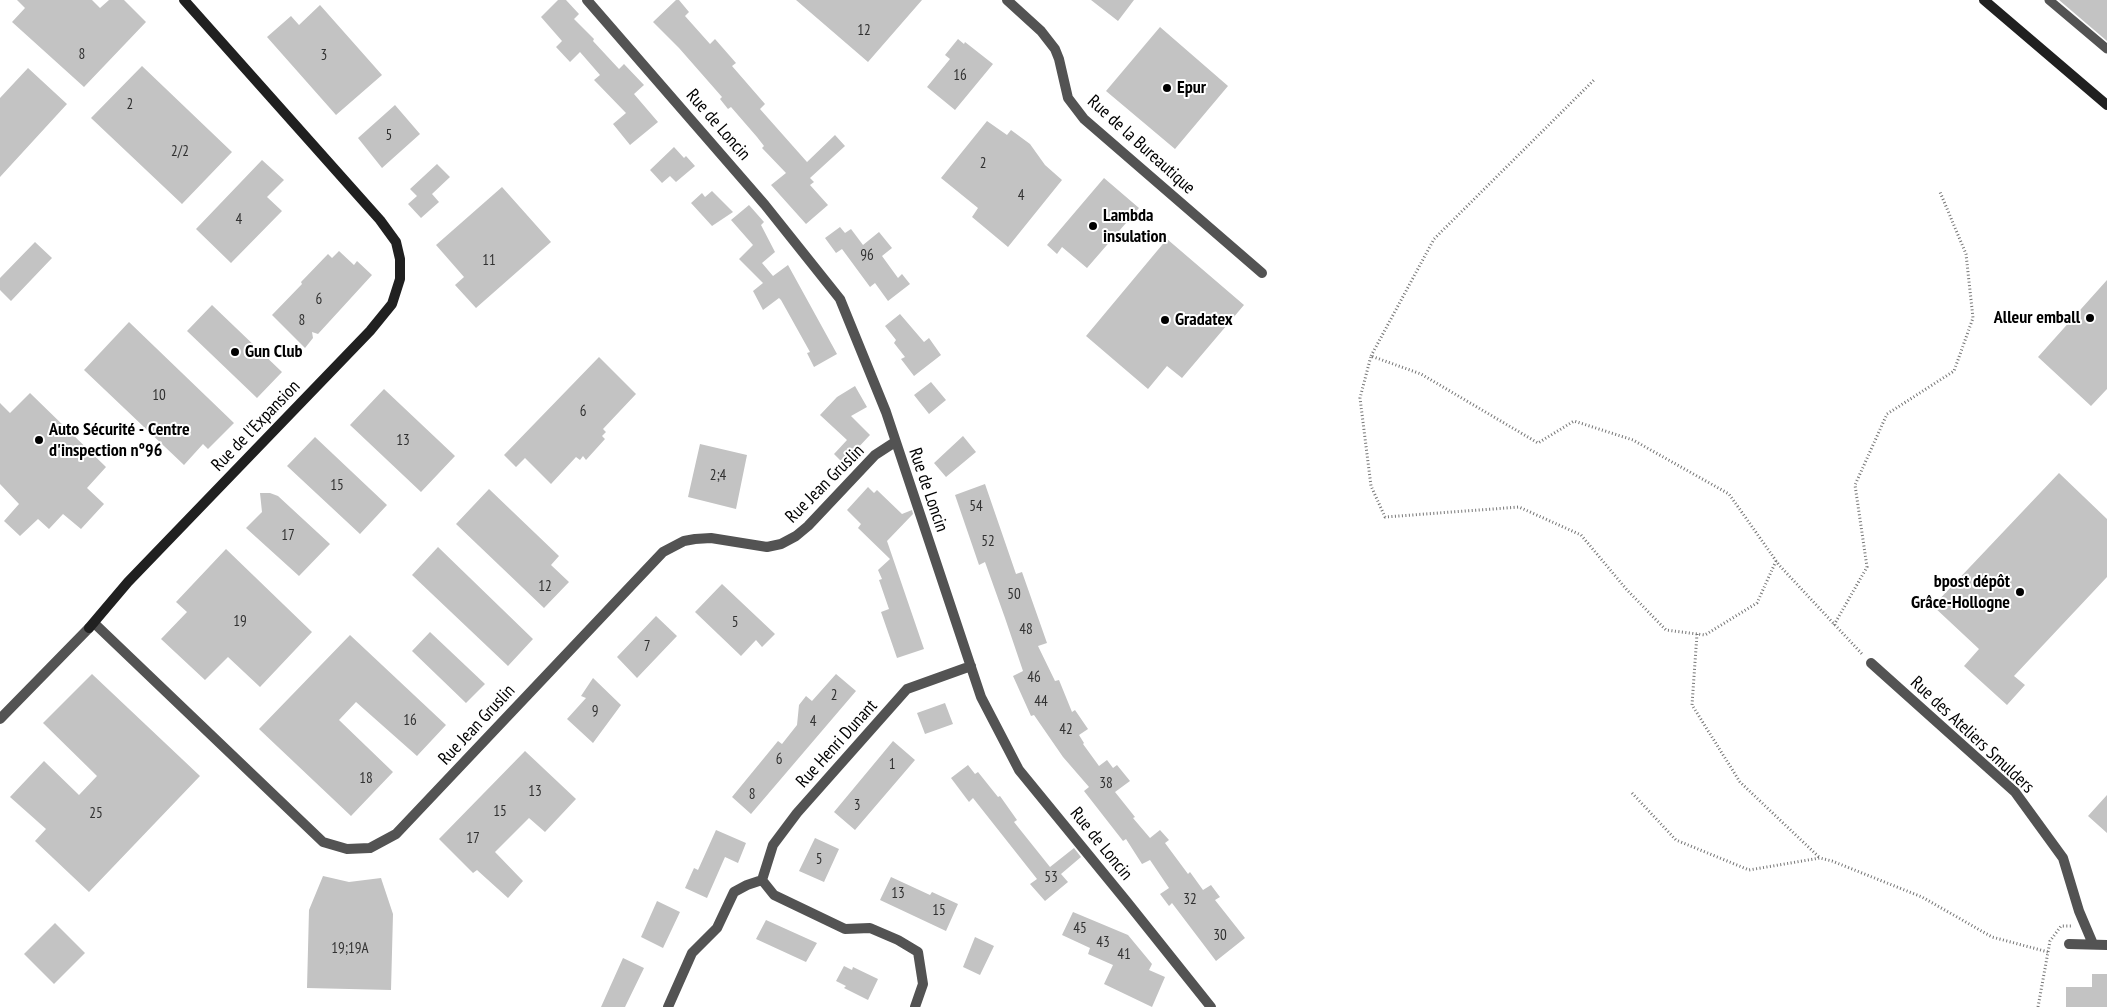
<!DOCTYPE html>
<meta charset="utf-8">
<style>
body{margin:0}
canvas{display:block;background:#fff}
</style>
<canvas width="2107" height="1007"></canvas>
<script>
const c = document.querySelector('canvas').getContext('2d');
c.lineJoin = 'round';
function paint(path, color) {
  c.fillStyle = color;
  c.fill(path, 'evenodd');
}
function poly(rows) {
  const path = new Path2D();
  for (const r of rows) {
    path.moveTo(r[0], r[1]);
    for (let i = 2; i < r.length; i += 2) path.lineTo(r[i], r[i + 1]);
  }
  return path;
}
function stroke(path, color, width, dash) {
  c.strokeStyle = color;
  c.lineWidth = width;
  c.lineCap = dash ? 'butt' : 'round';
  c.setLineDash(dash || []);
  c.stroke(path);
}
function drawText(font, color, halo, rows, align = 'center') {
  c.font = font + ' "PT Sans Narrow",sans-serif';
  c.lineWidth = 4;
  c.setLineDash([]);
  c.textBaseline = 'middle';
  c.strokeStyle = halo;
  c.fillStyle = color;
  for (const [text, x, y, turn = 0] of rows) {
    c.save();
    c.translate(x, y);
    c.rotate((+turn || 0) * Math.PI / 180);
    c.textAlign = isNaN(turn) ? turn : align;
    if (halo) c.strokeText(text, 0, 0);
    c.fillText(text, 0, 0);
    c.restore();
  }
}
const building = poly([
 [17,0,92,0,100,8,109,0,124,0,146,22,84,87,12,22,25,8],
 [558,0,566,0,579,14,574,19,594,39,593,41,619,69,624,64,644,85,634,94,658,122,630,145,613,124,626,113,594,80,600,75,580,52,570,62,556,47,562,41,541,17],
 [676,0,679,0,689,12,685,16,710,44,715,39,736,63,732,66,765,104,760,109,807,162,835,135,845,146,810,178,814,182,810,185,828,205,806,224,771,185,786,173,762,148,764,146,757,137,731,107,728,109,720,99,722,97,679,48,653,22],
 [796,0,922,0,868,62],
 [1091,0,1134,0,1118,21],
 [2059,0,2107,0,2107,41],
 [320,5,382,75,336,115,267,37,291,16,299,25],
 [1160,27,1228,86,1175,149,1106,91],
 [958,39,964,44,965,42,993,64,955,110,927,87,950,59,945,55],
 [142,66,232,152,182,204,91,118],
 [28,68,67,104,0,177,0,98],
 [395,105,420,134,382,168,358,138],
 [987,121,1007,135,1011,130,1030,144,1045,165,1062,180,1008,247,972,217,978,208,941,178],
 [674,147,684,158,686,156,695,166,676,182,670,176,662,183,650,170],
 [262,160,284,180,267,197,282,211,231,263,196,229],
 [437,164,450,177,432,194,439,202,421,218,408,204,417,196,410,189],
 [1104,178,1139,208,1087,268,1062,247,1057,254,1047,245],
 [502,187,551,242,476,308,455,285,464,277,436,245],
 [712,191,733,212,712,226,691,203,702,193,705,197],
 [749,205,764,222,761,225,775,252,762,263,773,276,788,265,837,354,814,367,807,353,810,352,781,300,779,298,763,310,753,291,763,283,739,259,753,245,731,220],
 [840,227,845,233,851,229,863,245,879,232,892,248,882,256,898,278,902,274,910,284,888,301,875,283,870,287,842,249,836,253,825,238],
 [1167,239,1244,305,1182,378,1167,366,1148,389,1086,336],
 [35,242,52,258,11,301,0,290,0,278],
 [339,251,354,265,357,261,372,275,318,334,312,332,313,338,305,348,272,315,302,284,301,282,328,254,332,258],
 [2107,280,2107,389,2091,406,2038,357],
 [212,305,282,372,257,398,187,331],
 [900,314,924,342,929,338,941,355,914,376,901,359,905,357,894,343,896,340,885,326],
 [129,322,234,423,208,449,203,444,184,465,84,370],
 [599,357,636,394,603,429,606,432,602,436,605,439,586,460,583,456,580,460,576,457,551,484,525,458,516,467,504,455],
 [931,382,946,400,929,414,914,395],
 [855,386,867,407,851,416,870,435,854,452,857,454,846,466,834,454,847,440,820,415,837,397],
 [384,389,455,456,421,492,350,425],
 [30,393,106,467,87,488,104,504,81,529,63,514,49,529,38,519,20,536,4,521,19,504,0,484,0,403,10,413],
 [963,436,976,452,946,477,934,463],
 [315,437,387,505,360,534,287,466],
 [700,444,747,455,736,509,688,497],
 [2059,473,2107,519,2107,577,2014,676,2025,685,2007,705,1964,666,1979,649,1933,606],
 [985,484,1016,574,1022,572,1047,643,1038,646,1055,681,1059,680,1072,712,1075,710,1088,729,1079,735,1084,743,1083,744,1099,766,1107,760,1113,768,1117,765,1130,781,1115,792,1135,817,1133,818,1150,838,1160,830,1169,840,1165,843,1188,874,1190,872,1203,890,1211,885,1220,897,1215,900,1245,938,1216,961,1172,903,1169,906,1160,894,1169,888,1150,860,1142,864,1126,839,1123,841,1084,791,1089,787,1063,757,1034,715,1031,716,1013,676,1023,671,1005,618,985,562,979,565,955,495],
 [868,487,874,493,877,490,902,514,912,510,913,514,887,541,924,649,897,658,881,612,889,609,879,580,882,579,878,570,890,559,858,528,861,524,847,510],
 [489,489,559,556,551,565,569,582,544,608,456,524],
 [260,493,270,493,278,496,330,544,299,576,246,528,262,512],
 [438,547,533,639,508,666,412,575],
 [226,549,312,632,260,687,228,657,205,680,161,639,187,612,176,602],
 [722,584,775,634,762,647,756,640,741,656,695,612],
 [656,616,677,636,637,678,617,657],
 [430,632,485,684,466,703,412,651],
 [350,635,446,725,417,756,356,702,339,720,393,772,351,816,259,729],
 [92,674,200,776,89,892,35,841,46,829,10,797,44,761,79,795,97,776,43,723],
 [836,674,856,691,751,814,732,797,778,741,782,744,797,725,799,705,806,696,812,701],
 [593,678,621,705,593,743,567,719,586,698,581,696],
 [945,703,953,724,925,734,917,713],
 [893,741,915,760,855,830,834,812],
 [525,751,576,799,545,832,529,818,495,852,523,881,508,898,477,870,473,873,439,839],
 [968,765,975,774,978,772,998,797,1000,796,1017,820,1014,822,1050,867,1074,848,1081,857,1061,874,1068,882,1045,901,1030,884,1037,879,973,798,969,802,951,778],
 [2107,795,2107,833,2088,816],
 [716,830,746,843,738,863,725,857,707,898,685,888,694,868,698,870],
 [815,838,839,849,824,882,799,871],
 [323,876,349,882,381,878,393,914,391,990,307,988,309,910],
 [891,877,930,895,932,892,958,904,946,931,880,900],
 [657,901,680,912,663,948,641,937],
 [1073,912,1128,935,1152,964,1149,970,1165,977,1152,1007,1104,984,1113,965,1088,954,1090,948,1062,935],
 [766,920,817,943,806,962,756,939],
 [55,923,85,953,54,984,24,954],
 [975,937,994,946,980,975,963,967],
 [623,958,644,968,625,1007,601,1007],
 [844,966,852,970,853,967,878,979,868,1000,844,988,846,986,836,981],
 [2092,974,2107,974,2107,1007,2066,1007,2066,987,2092,987]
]);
const path = poly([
 [1371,356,1434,239,1594,80],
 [1776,561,1757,603,1705,635,1666,630,1627,590,1581,535,1519,507,1385,517,1371,486,1360,398,1371,356,1421,374,1538,443,1574,421,1633,440,1729,494,1779,565,1863,655],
 [1834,625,1867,567,1855,485,1887,414,1954,371,1973,318,1966,254,1940,192],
 [1697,634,1692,705,1740,782,1820,858],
 [1632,793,1676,840,1749,870,1820,858,1832,861,1922,897,1992,937,2048,952],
 [2038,1007,2050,941,2061,926,2072,926]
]);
const lane = poly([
 [2049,0,2107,49]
]);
const street = poly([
 [587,0,765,205,840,299,886,412,981,697,1019,770,1127,902,1211,1007],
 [1007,0,1041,31,1055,49,1059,59,1068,98,1084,119,1262,273],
 [94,623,323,842,347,849,370,848,396,834,663,552,684,541,695,539,711,538,767,547,781,544,796,536,808,526,875,455,895,442],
 [1871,663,2015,792,2063,858,2079,911,2093,944],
 [0,719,89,628],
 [762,880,773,845,797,813,907,689,971,666],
 [762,880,774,895,845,929,870,928,898,940,918,952,923,984,915,1007],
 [2069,944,2107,945],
 [668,1007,692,953,717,928,734,892,747,885,762,880]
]);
const secondary = poly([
 [1984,0,2107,105],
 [89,628,128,582,370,331,392,304,400,279,400,259,396,242,380,220,184,0]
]);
const markers = [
 [1167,88,5,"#000"],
 [1093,226,5,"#000"],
 [2090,318,5,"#000"],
 [1165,320,5,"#000"],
 [235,352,5,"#000"],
 [39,440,5,"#000"],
 [2020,592,5,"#000"]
];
const numberNames = [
 ["12",864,31],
 ["8",82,55],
 ["3",324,56],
 ["16",960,76],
 ["2",130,105],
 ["5",389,136],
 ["2/2",180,152],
 ["2",983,164],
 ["4",1021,196],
 ["4",239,220],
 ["96",867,256],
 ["11",489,261],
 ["6",319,300],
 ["8",302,321],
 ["10",159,396],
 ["6",583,412],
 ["13",403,441],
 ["2;4",718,476],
 ["15",337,486],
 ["54",976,507],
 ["17",288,536],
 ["52",988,542],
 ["12",545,587],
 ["50",1014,595],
 ["19",240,622],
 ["5",735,623],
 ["48",1026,630],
 ["7",647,647],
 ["46",1034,678],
 ["2",834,696],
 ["44",1041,702],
 ["9",595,712],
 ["16",410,721],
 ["4",813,722],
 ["42",1066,730],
 ["6",779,760],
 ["1",892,765],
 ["18",366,779],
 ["38",1106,784],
 ["13",535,792],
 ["8",752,795],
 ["3",857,806],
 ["15",500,812],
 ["25",96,814],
 ["17",473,839],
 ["5",819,860],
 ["53",1051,878],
 ["13",898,894],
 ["32",1190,900],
 ["15",939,911],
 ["45",1080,929],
 ["30",1220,936],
 ["43",1103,943],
 ["19;19A",350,949],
 ["41",1124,955]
];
const poiNames = [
 ["Epur",1177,88],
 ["Lambda",1103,216],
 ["insulation",1103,237],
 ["Alleur emball",2080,318,"right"],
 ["Gradatex",1175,320],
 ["Gun Club",245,352],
 ["Auto Sécurité - Centre",49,430],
 ["d'inspection n°96",49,451],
 ["bpost dépôt",2010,582,"right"],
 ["Grâce-Hollogne",2010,603,"right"]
];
const streetNames = [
 ["Rue de Loncin",718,125,49],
 ["Rue de la Bureautique",1141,145,42],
 ["Rue de l'Expansion",256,426,-46],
 ["Rue Jean Gruslin",825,484,-45],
 ["Rue de Loncin",928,490,71],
 ["Rue Jean Gruslin",477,725,-47],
 ["Rue des Ateliers Smulders",1972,735,43],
 ["Rue Henri Dunant",837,744,-48],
 ["Rue de Loncin",1101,844,51]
];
paint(building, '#c3c3c3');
stroke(path, '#757575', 3, [1, 2.5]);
stroke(lane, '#535353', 9);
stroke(street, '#535353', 10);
stroke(secondary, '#202020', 10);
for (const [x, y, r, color] of markers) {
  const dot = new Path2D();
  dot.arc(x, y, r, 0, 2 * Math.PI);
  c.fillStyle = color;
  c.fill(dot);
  stroke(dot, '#fff', 2);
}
drawText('15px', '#313131', null, numberNames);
drawText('bold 18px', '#000', '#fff', poiNames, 'left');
drawText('18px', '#000', '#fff', streetNames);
</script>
